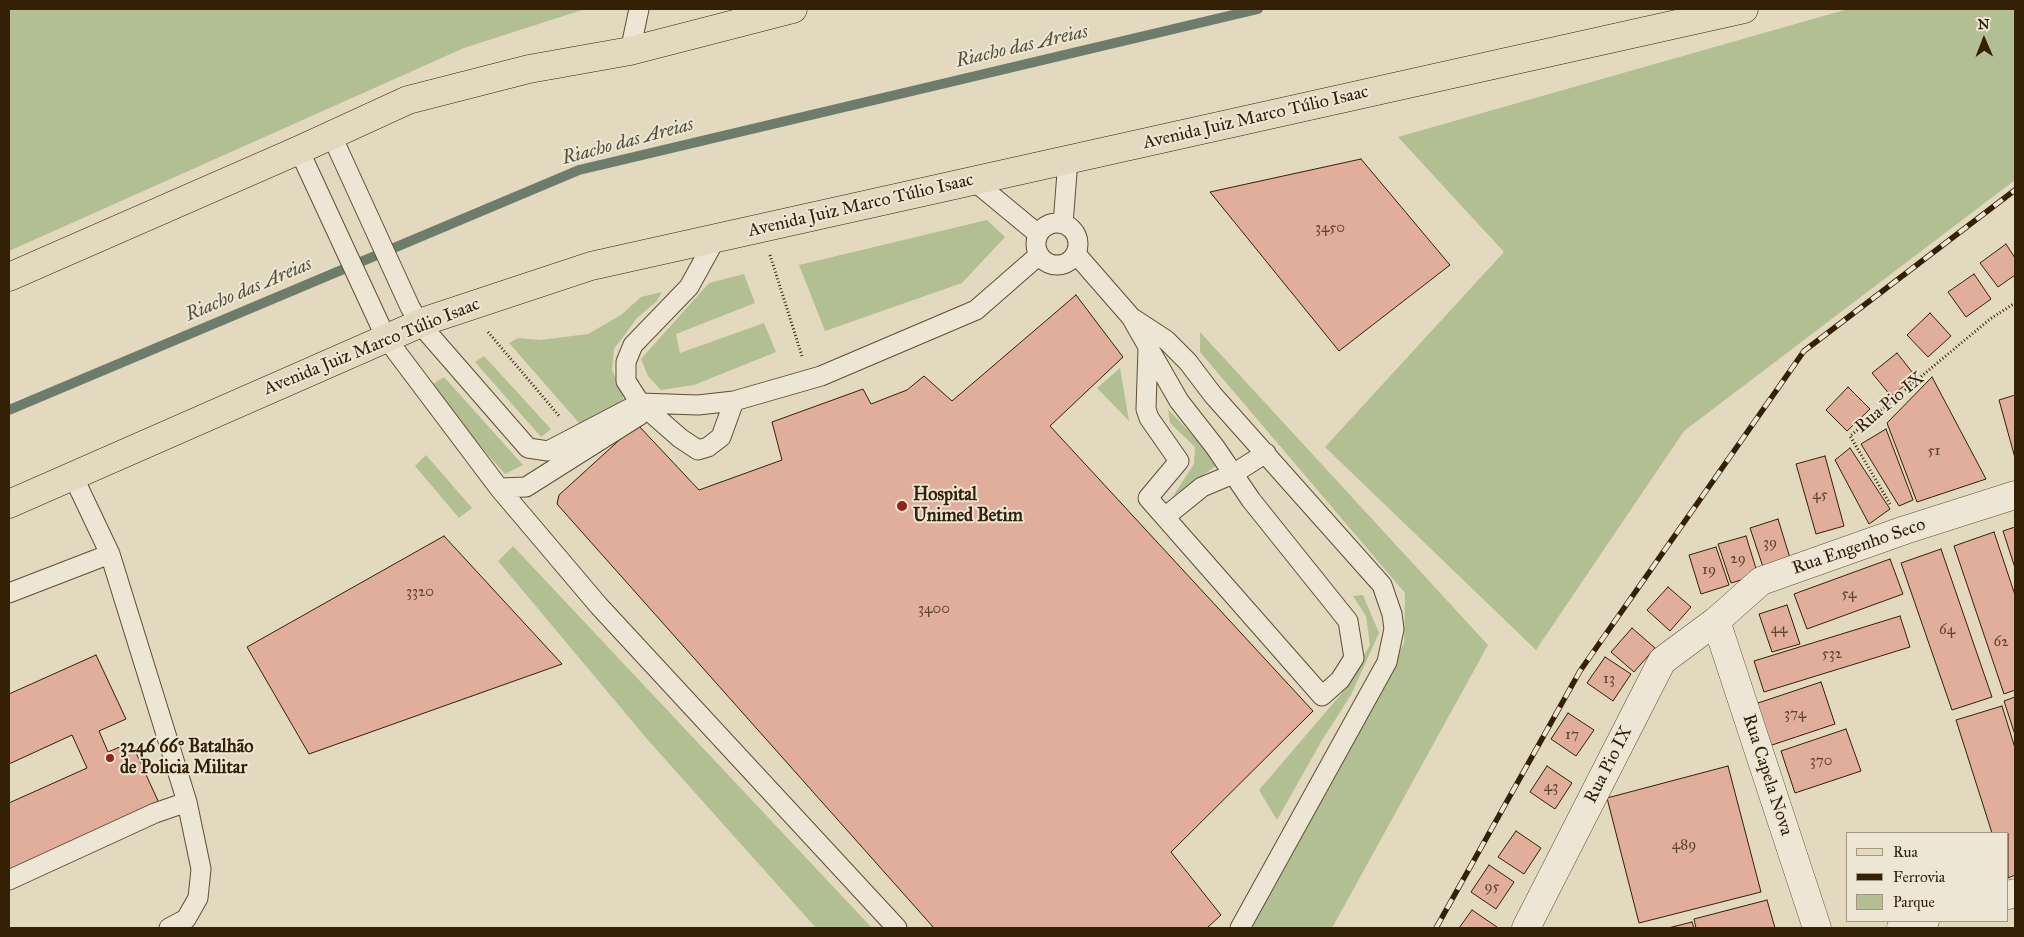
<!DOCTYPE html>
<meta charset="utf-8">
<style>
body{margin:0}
#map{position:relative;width:2024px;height:937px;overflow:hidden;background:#e3d9bf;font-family:"IM FELL Great Primer",serif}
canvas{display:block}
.frame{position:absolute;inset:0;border:10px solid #332005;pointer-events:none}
.legend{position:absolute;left:1846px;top:832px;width:162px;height:90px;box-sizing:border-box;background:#ede6d5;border:1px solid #a39782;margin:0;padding:6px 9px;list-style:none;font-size:15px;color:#332005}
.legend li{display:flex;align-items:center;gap:10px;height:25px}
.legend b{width:25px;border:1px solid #a39782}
.north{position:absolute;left:1959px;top:15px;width:50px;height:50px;-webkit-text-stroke:4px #ede6d5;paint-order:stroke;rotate:359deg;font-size:14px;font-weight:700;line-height:20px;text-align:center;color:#332005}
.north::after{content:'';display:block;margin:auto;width:18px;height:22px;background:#332005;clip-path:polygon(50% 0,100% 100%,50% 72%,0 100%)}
</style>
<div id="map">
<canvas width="2024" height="937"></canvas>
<div class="frame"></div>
<ul class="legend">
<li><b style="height:6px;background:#e3d9bf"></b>Rua</li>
<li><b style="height:6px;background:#332005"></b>Ferrovia</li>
<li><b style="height:14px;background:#b2bf93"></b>Parque</li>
</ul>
<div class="north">N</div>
</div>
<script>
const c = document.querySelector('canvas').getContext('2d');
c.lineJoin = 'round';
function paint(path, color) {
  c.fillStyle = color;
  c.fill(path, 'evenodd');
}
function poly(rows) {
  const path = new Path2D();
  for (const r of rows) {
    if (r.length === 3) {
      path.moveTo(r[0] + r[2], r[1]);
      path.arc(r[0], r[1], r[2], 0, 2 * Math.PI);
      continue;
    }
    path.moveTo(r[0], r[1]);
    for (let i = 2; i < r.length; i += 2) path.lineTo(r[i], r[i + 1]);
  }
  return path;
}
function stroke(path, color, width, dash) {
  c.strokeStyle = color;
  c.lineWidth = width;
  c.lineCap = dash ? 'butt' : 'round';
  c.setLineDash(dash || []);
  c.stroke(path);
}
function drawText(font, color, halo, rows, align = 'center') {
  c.font = font + ' "IM FELL Great Primer",serif';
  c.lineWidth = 4;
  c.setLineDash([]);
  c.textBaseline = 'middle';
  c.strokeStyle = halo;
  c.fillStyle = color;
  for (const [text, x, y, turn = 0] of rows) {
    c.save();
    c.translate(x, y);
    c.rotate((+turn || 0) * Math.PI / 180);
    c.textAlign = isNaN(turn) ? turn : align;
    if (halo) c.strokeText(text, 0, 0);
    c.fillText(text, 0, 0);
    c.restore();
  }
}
const green = poly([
 [9,9,585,9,464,48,9,251],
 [1848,9,2015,9,2015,180,1684,431,1536,650,1325,447,1504,252,1398,137],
 [987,220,1005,237,962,283,825,331,799,265],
 [744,274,755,303,676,334,680,353,764,323,776,352,694,385,661,390,648,376,641,359,709,283],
 [662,292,657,301,637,318,614,349,612,370,622,392,625,406,579,423,509,343,518,338,540,340,588,334,621,315,641,297],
 [1200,332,1488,645,1332,928,1247,928,1404,643,1405,593,1200,352],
 [484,356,551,429,541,437,475,362],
 [1120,368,1129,421,1097,388],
 [444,377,523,465,505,474,428,387],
 [1168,409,1219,464,1173,496,1194,464,1195,447,1170,423],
 [426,455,472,508,459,518,415,466],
 [513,546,872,928,816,928,647,739,498,561],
 [1363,595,1379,633,1351,695,1321,742,1277,820,1259,790,1342,693,1370,645,1366,616,1353,596]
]);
const stream = poly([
 [9,410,579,170,1258,9]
]);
const building = poly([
 [1361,159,1450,265,1339,351,1210,192,1361,159],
 [2006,244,2015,258,2015,275,1998,287,1980,263,2006,244],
 [1974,274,1991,299,1966,317,1948,292,1974,274],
 [1076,295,1123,357,1050,426,1313,711,1171,852,1221,915,1207,928,934,928,557,504,559,495,637,424,699,490,782,460,772,422,863,389,871,404,907,390,924,376,952,401,1076,295],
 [1930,313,1951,336,1928,357,1907,335,1930,313],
 [1897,353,1916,377,1891,396,1872,373,1897,353],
 [1932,377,1986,479,1917,502,1887,423,1932,377],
 [1848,387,1870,409,1847,431,1826,410,1848,387],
 [2015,395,2015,458,1999,400,2015,395],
 [1886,429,1913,500,1899,506,1861,444,1886,429],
 [1850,448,1890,509,1869,524,1835,460,1850,448],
 [1825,456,1844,526,1816,534,1796,464,1825,456],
 [1778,519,1790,558,1763,567,1750,528,1778,519],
 [2015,527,2015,568,2003,531,2015,527],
 [1994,532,2015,595,2015,690,2004,694,1954,546,1994,532],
 [444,536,562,664,309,754,247,647,444,536],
 [1746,536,1758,575,1731,583,1718,544,1746,536],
 [1716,547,1729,585,1701,594,1689,555,1716,547],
 [1941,549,1992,697,1952,710,1901,563,1941,549],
 [1890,559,1903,594,1807,629,1794,594,1890,559],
 [1668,587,1691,607,1670,631,1647,610,1668,587],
 [1787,605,1800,644,1772,652,1759,614,1787,605],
 [1900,616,1910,647,1764,692,1754,661,1900,616],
 [1632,628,1655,648,1634,672,1611,652,1632,628],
 [96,655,126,719,99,731,108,752,131,742,159,803,9,870,9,803,87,768,72,735,9,764,9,694,96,655],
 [1605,657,1631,674,1613,701,1587,683,1605,657],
 [1821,682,1835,724,1769,746,1755,704,1821,682],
 [2015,697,2015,735,2004,701,2015,697],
 [2002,706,2015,748,2015,875,2008,878,2008,833,1992,833,1956,720,2002,706],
 [1568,713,1594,730,1576,756,1551,739,1568,713],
 [1846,729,1861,771,1795,793,1781,751,1846,729],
 [1547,766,1572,783,1555,809,1530,792,1547,766],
 [1728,766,1761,892,1639,923,1607,798,1728,766],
 [1516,831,1541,848,1524,874,1498,857,1516,831],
 [1489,865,1514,882,1496,909,1471,892,1489,865],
 [1767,900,1775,928,1696,928,1694,919,1767,900],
 [1472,910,1497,927,1496,928,1459,928,1472,910],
 [1692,922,1694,928,1668,928,1692,922]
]);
const path = poly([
 [770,255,802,356],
 [488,332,560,417],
 [1890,504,1850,436,1990,319,2015,303]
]);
const service = poly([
 [630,51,639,9],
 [331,134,410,307,420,324,528,448,548,451,640,403,698,405,734,401,821,376,976,310,1039,255],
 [299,150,386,338,499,488,526,487,640,415],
 [974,181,1038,234],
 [1057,244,21],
 [1063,224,1068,160],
 [716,238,689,287,633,345,626,362,626,381,640,403,680,438,698,450,708,447,721,437,734,401],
 [1076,254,1131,317,1179,401,1215,447,1251,500,1348,621,1354,658,1340,680,1322,696,1148,498,1179,461,1149,418,1146,409,1148,348],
 [1134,319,1166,340,1188,362,1213,395,1382,585,1392,614,1394,629,1387,662,1240,928],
 [499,488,599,606,897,928],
 [1165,517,1202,487,1233,474,1266,453],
 [9,593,110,554],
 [9,880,155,813,187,802,110,554,73,476],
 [169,928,186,919,198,898,201,869,187,802]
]);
const minor = poly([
 [1716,621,1817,928],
 [2008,895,2015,893],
 [1526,928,1662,661,1716,621,1761,581,1905,530,2015,495],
 [1901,928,1925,921]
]);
const primary = poly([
 [9,277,299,150,408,100,529,69,630,51,793,9],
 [9,504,428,320,591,266,1744,9]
]);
const rail = poly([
 [1436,928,1580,671,1804,351,2015,190]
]);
const markers = [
 [902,506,6,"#8f2418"],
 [110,758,5,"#8f2418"]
];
const numberNames = [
 ["3450",1330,228],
 ["51",1934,451],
 ["45",1820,495],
 ["39",1770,543],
 ["29",1738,559],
 ["19",1709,570],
 ["3320",420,592],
 ["54",1849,594],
 ["3400",934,609],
 ["44",1779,629],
 ["64",1947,630],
 ["62",2001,642],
 ["532",1832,654],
 ["13",1609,679],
 ["374",1795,714],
 ["17",1572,735],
 ["370",1821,761],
 ["43",1551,787],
 ["489",1684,845],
 ["95",1492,887]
];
const streetNames = [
 ["Avenida Juiz Marco Túlio Isaac",1256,118,-13],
 ["Avenida Juiz Marco Túlio Isaac",861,206,-13],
 ["Avenida Juiz Marco Túlio Isaac",372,347,-22],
 ["Rua Pio IX",1890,403,-40],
 ["Rua Engenho Seco",1859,547,-19],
 ["Rua Pio IX",1609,765,-63],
 ["Rua Capela Nova",1767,775,72]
];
const poiNames = [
 ["Hospital",913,496],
 ["Unimed Betim",913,517],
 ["3246 66º Batalhão",120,748],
 ["de Policia Militar",120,769]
];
const waterNames = [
 ["Riacho das Areias",1022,47,-13],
 ["Riacho das Areias",628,142,-15],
 ["Riacho das Areias",249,290,-23]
];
paint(green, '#b2bf93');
stroke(stream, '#6e7c6b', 10);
paint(building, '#e1ae9b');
stroke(building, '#332005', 1);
stroke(service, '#5f4e34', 21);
stroke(minor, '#5f4e34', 29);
stroke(primary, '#332005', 29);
stroke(path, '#332005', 3, [1, 2.5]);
stroke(service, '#ede6d5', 19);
stroke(minor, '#ede6d5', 28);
stroke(primary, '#e3d9bf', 28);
stroke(rail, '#332005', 5.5);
stroke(rail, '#ede6d5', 4, [11]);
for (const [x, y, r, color] of markers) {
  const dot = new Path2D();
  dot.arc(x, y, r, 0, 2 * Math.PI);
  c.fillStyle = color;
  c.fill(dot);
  stroke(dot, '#ede6d5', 2);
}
drawText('15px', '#5e442a', null, numberNames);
drawText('18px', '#332005', '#ede6d5', streetNames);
drawText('bold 18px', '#332005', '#ede6d5', poiNames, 'left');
drawText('italic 19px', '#504e38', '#ede6d5', waterNames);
</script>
